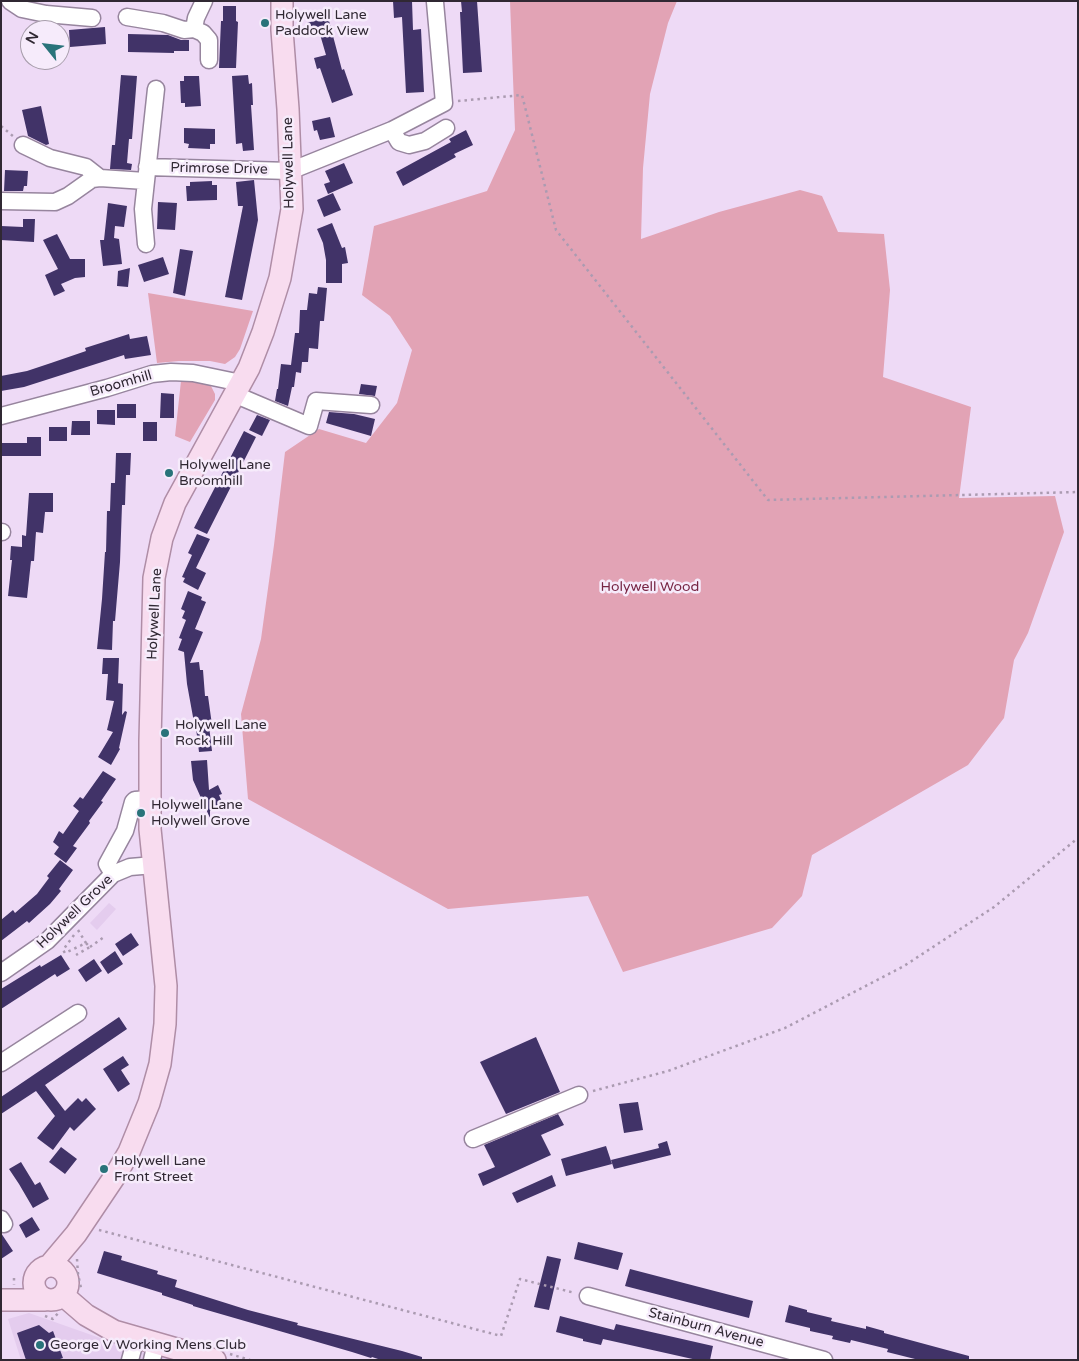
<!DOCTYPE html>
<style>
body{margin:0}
#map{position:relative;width:1079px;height:1361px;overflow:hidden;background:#eedaf6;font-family:"Varela Round",sans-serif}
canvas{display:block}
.frame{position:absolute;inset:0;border:2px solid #302833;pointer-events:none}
.north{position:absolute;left:20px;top:20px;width:50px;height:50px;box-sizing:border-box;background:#f6ebfb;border:1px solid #a79dab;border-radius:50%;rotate:299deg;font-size:14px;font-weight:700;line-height:20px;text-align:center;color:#302833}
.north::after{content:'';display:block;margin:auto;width:18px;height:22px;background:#29737a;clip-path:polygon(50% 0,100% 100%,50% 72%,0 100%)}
</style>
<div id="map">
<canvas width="1079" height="1361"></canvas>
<div class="frame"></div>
<div class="north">N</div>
</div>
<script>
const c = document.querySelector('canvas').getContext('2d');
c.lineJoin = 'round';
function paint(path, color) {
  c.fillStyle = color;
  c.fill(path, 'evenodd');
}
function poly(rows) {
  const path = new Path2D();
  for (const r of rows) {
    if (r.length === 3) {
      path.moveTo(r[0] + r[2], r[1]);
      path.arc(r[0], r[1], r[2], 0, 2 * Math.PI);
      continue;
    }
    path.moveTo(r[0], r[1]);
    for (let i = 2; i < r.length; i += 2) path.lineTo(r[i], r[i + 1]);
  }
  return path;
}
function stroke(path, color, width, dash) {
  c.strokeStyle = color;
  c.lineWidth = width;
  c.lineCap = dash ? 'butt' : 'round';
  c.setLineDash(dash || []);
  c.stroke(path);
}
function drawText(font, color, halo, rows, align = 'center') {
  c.font = font + ' "Varela Round",sans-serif';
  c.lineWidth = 5;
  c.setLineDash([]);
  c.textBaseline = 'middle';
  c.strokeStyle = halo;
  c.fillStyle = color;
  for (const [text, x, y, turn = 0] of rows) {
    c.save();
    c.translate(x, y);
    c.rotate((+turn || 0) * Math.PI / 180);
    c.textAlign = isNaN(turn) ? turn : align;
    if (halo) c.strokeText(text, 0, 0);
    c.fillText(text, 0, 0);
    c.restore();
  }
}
const built = poly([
 [109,903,116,909,97,930,90,923],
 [29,1313,120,1345,184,1360,21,1360,8,1319]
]);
const green = poly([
 [510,1,677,1,668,23,650,94,643,168,641,239,719,212,800,190,822,196,838,232,884,234,890,290,883,377,971,407,959,498,1055,496,1064,532,1028,633,1014,660,1004,718,968,765,812,855,802,896,772,928,623,972,588,896,448,909,248,799,241,714,261,639,274,545,285,452,319,429,366,443,397,403,412,350,390,316,362,295,374,226,487,191,515,130],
 [148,293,253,311,240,349,235,357,225,364,210,361,179,361,157,363],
 [181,381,209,382,215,394,215,400,190,442,175,436]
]);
const building = poly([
 [393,1,412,1,413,30,421,29,424,92,406,93,402,17,394,18],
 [461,1,477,1,482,72,463,73,460,12,462,12],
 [223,6,236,6,236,21,238,22,236,68,219,68,221,21,223,21],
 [328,17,342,70,344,69,353,95,332,103,320,68,317,69,314,58,326,55,319,31,310,33,307,23],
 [105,27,106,44,70,47,69,30],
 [128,34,168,35,181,40,189,40,189,51,174,51,174,53,128,52],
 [121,75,137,76,132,139,129,139,127,163,132,164,131,170,110,169,112,145,115,145],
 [248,75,249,84,252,83,253,105,251,105,254,150,243,151,242,143,236,144,232,76],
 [184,76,199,76,201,106,185,107,185,103,181,103,180,81,184,81],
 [41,106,49,144,46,145,28,136,22,110],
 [330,117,335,137,320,140,317,130,314,131,312,121],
 [184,128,215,129,215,144,210,144,210,149,188,148,189,144,184,143],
 [466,130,473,145,454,154,456,157,403,186,396,172,451,142,449,139],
 [344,163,353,183,328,194,324,184,330,182,325,171],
 [5,170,28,171,27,186,24,186,23,191,4,191],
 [254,180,258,220,242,300,225,297,243,206,238,206,236,182],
 [212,181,212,185,217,185,217,200,187,201,186,186,190,186,190,182],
 [333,193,341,210,324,217,317,200],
 [158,202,177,203,175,230,157,229],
 [108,203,127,206,124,227,115,226,114,238,119,239,122,264,103,266,100,240,104,240],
 [23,219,35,219,34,242,1,240,1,226,23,227],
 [332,223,342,248,345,247,348,263,342,264,342,283,326,283,326,260,323,243,317,229],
 [57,234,70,259,85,259,85,277,75,278,61,284,65,291,54,296,45,275,58,269,43,240],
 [180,249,193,251,185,296,173,293],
 [163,257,169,274,144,282,138,265],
 [130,268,128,287,117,286,118,271],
 [318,287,327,288,324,321,320,321,318,349,309,348,308,362,302,362,301,373,296,372,294,387,292,387,288,406,275,401,277,389,278,389,281,364,291,365,295,333,299,333,300,310,307,310,309,293,317,294],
 [129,334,130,339,147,336,151,355,125,359,124,355,24,387,1,391,1,376,27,371,51,363,86,351,85,348],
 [361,384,377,386,375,396,359,394],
 [161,393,174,394,174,418,160,418],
 [117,404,136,404,136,418,117,418],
 [97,410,115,410,115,425,97,424],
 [329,412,354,414,375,419,371,436,326,423],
 [257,415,270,420,262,436,249,430],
 [72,421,90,421,90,435,71,435],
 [143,422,157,422,157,441,143,441],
 [49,427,67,427,67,441,49,441],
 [244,431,256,437,207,534,194,528],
 [27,437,41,437,41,456,1,456,1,443,27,443],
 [116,453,131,453,130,475,126,475,125,505,122,505,120,562,115,621,113,621,112,650,97,649,102,599,105,552,106,552,107,511,110,511,111,483,115,483],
 [29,493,53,493,53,512,45,512,43,533,36,532,34,561,31,561,27,598,8,596,12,560,10,560,11,546,22,547,22,535,26,536],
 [197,534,210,539,196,568,206,573,198,590,183,582,185,578,182,577,192,555,188,553],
 [188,591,202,597,201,600,206,602,195,629,203,632,190,663,199,662,200,670,203,670,205,696,208,696,212,725,209,726,212,751,199,752,196,728,195,728,187,684,184,652,178,650,182,639,179,638,186,620,182,618,185,611,181,609],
 [103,658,119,658,118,684,118,683,123,684,122,715,125,711,127,712,119,748,120,749,111,765,98,757,113,732,107,730,114,701,106,700,108,674,102,674],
 [207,760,209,790,218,785,222,794,219,795,223,804,210,811,210,818,193,780,191,761],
 [103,771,116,779,101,801,103,802,89,821,90,823,73,846,77,848,66,863,54,854,59,847,53,842,59,831,63,834,79,811,73,806,80,797,83,799],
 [60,860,73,870,59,889,61,891,50,904,29,923,27,921,1,941,1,920,13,910,15,913,37,894,49,878,47,876],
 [131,933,139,945,123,956,115,944],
 [115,951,123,964,108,974,100,962],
 [61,955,70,969,57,977,55,974,1,1009,1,989,40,965,41,967],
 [94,959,102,971,86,982,78,970],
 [119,1017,127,1029,45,1085,65,1111,78,1098,82,1102,86,1098,96,1109,74,1131,70,1127,53,1150,37,1138,55,1116,36,1091,1,1114,1,1097],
 [536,1037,560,1092,506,1114,480,1062],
 [123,1056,129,1065,121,1070,130,1084,118,1092,103,1069],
 [638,1102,643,1130,624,1133,619,1104],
 [558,1114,564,1125,541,1135,551,1155,483,1186,478,1174,495,1167,484,1145],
 [667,1141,671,1155,614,1169,611,1160,659,1148,658,1144],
 [606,1146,612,1164,566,1176,561,1159],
 [61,1147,77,1159,65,1174,49,1162],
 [21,1162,35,1185,40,1182,49,1199,33,1208,19,1184,9,1169],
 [552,1175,556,1186,517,1203,512,1193],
 [32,1217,40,1230,26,1238,19,1225],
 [1,1233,13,1251,1,1259],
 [578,1242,623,1253,618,1270,574,1259],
 [104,1251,122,1256,121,1260,158,1271,157,1274,177,1280,175,1287,248,1310,298,1323,297,1325,402,1351,422,1357,422,1360,381,1360,372,1357,371,1358,352,1352,193,1306,193,1305,162,1295,162,1293,97,1273],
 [547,1256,561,1259,549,1310,534,1307],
 [630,1269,753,1301,749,1318,625,1286],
 [789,1305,807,1310,807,1312,832,1318,831,1321,866,1329,866,1326,884,1331,884,1333,969,1356,969,1360,919,1360,887,1352,888,1349,851,1340,850,1343,832,1339,833,1336,810,1331,810,1328,785,1322],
 [560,1316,614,1330,616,1324,713,1346,710,1360,697,1360,603,1339,601,1345,583,1341,583,1339,556,1332],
 [39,1325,49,1333,53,1331,63,1358,57,1360,26,1360,17,1333]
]);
const path = poly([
 [458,101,522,95,556,230,768,500,1078,492],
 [1,126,14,137],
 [78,930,86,943],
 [74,935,63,950,65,953,86,943,90,947,76,955],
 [90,947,104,937],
 [593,1091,668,1071,785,1028,904,966,994,907,1078,838],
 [99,1230,501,1336,520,1279,575,1293],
 [77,1259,78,1274,81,1288],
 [14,1278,14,1285],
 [45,1316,53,1319,59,1312],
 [230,1354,250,1360]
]);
const minor = poly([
 [10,1,22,9,46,14,92,18],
 [127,17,163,23,184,30,194,29,196,18,204,1],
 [194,29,203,33,209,40,209,60],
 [392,130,399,142,409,145,425,141,446,128],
 [23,145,50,158,86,167,100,178],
 [147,167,290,171,392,130,444,103,435,2],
 [1,201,55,202,68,196,92,179,100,178,145,181],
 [146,244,143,209,156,89],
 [236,395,309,426,316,401,371,405],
 [1,416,107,388,152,374,171,372,193,373,241,383],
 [1,532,2,532],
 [113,874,107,864,125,831,133,802,135,800,150,799],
 [1,973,47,941,113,874,130,867,154,865],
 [1,1063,78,1013],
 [473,1139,579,1095],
 [1,1219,4,1224],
 [588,1296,824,1360],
 [130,1360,136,1338],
 [152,1360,156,1343]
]);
const major = poly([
 [51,1283,17],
 [49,1266,76,1234,115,1176,129,1152,149,1103,160,1064,165,1024,166,986,150,829,150,741,154,578,162,538,175,503,249,368,263,332,280,278,292,209,288,109,282,30,282,1],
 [64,1296,86,1315,114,1331,215,1360],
 [1,1300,45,1300]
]);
const markers = [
 [265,23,5,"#29737a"],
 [169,473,5,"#29737a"],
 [165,733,5,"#29737a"],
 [141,813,5,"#29737a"],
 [104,1169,5,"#29737a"],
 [40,1345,5,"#29737a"]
];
const poiNames = [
 ["Holywell Lane",275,15],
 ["Paddock View",275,31],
 ["Holywell Lane",179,465],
 ["Broomhill",179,481],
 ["Holywell Lane",175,725],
 ["Rock Hill",175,741],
 ["Holywell Lane",151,805],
 ["Holywell Grove",151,821],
 ["Holywell Lane",114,1161],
 ["Front Street",114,1177],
 ["George V Working Mens Club",50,1345]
];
const streetNames = [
 ["Holywell Lane",289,163,-91],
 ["Primrose Drive",219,169,1],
 ["Broomhill",121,384,-16],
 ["Holywell Lane",155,614,-87],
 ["Holywell Grove",75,912,-44],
 ["Stainburn Avenue",706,1328,15]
];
const parkNames = [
 ["Holywell Wood",650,587]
];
paint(built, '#e4ccee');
paint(green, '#e2a3b5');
paint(building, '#413368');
stroke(minor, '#97859e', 19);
stroke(major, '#af8da6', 24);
stroke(path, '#ab9bb1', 2.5, [2.5, 4]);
stroke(minor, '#fff', 16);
stroke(major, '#f8dcef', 21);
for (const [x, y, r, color] of markers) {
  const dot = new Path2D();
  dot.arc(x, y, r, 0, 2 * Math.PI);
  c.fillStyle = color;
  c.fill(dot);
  stroke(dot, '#f6ebfb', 2);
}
drawText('14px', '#302833', '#f6ebfb', poiNames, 'left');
drawText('14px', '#302833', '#f6ebfb', streetNames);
drawText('14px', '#772544', '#f6ebfb', parkNames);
</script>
